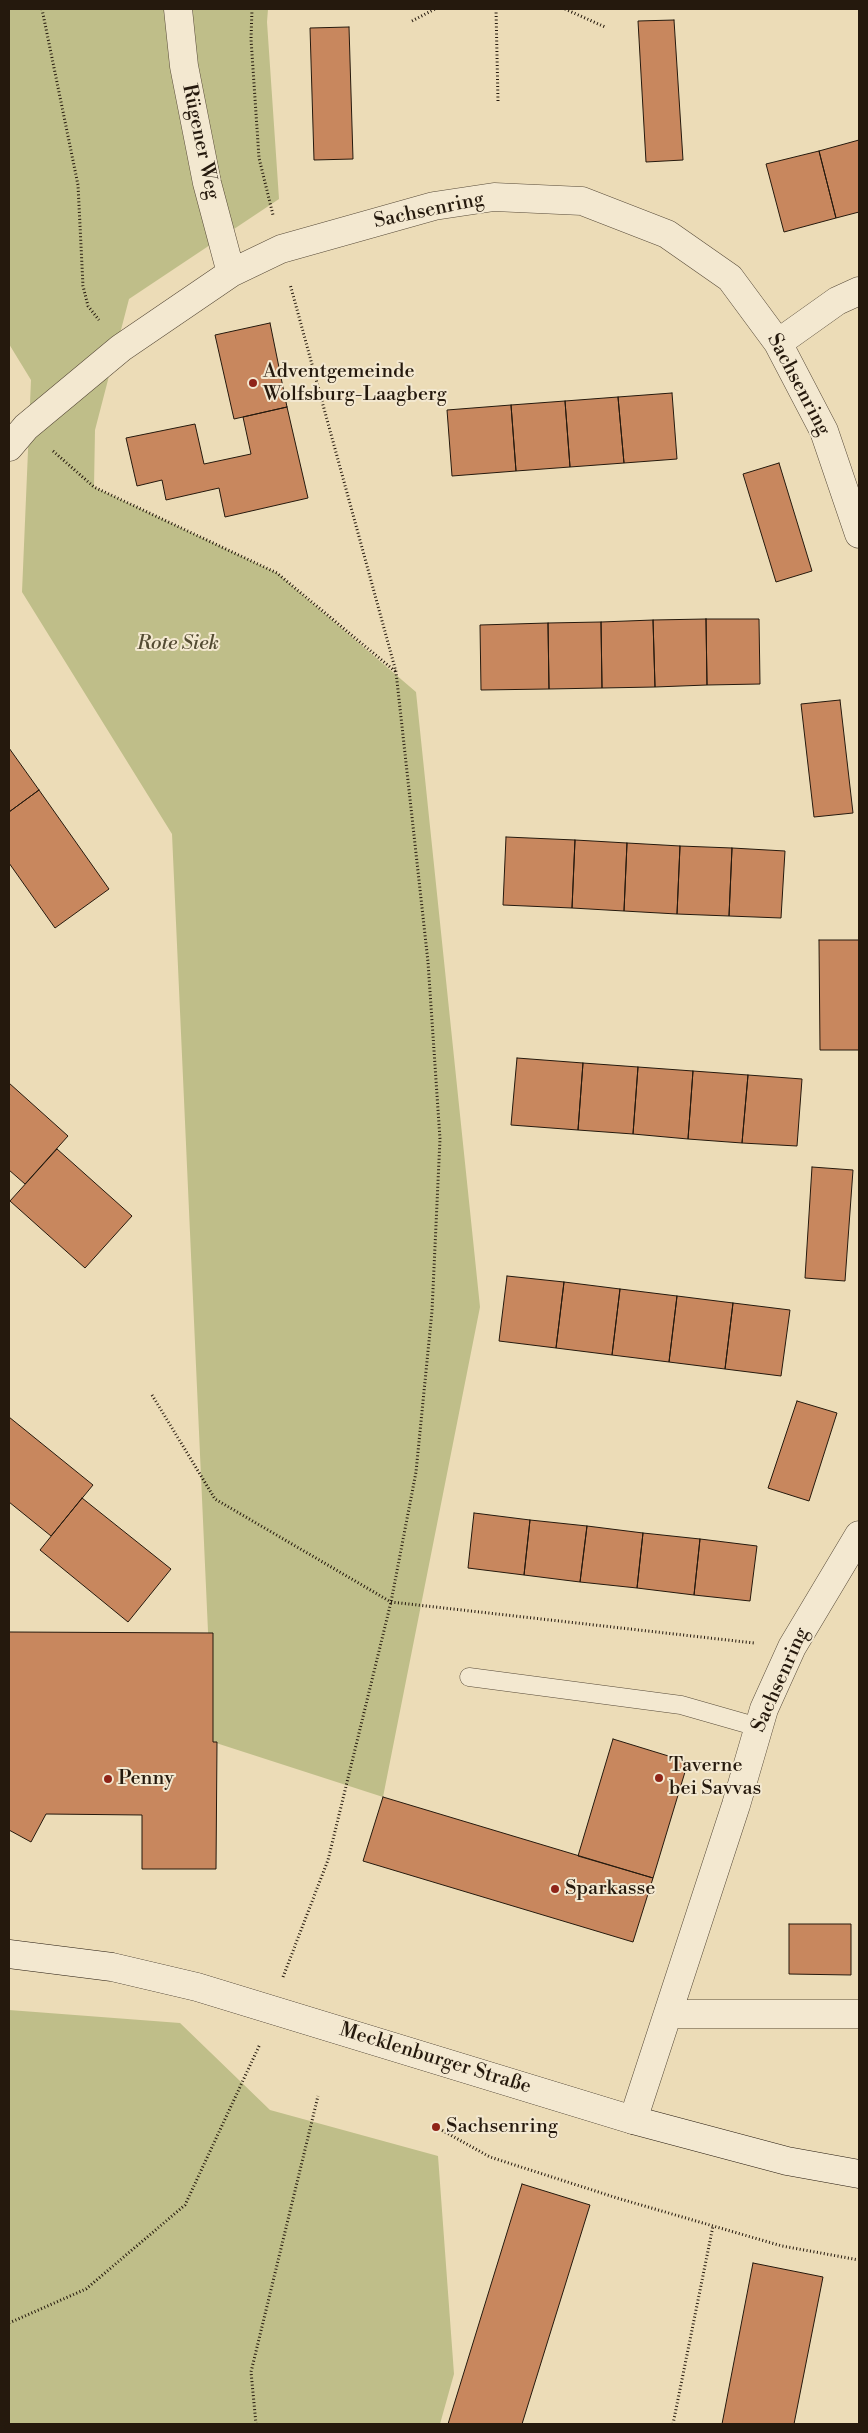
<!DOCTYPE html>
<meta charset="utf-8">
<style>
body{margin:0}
#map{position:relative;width:868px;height:2433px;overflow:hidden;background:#ecdcb7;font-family:"Libre Bodoni",serif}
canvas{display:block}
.frame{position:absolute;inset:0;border:10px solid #25190d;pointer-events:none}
</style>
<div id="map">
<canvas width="868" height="2433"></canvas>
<div class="frame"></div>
</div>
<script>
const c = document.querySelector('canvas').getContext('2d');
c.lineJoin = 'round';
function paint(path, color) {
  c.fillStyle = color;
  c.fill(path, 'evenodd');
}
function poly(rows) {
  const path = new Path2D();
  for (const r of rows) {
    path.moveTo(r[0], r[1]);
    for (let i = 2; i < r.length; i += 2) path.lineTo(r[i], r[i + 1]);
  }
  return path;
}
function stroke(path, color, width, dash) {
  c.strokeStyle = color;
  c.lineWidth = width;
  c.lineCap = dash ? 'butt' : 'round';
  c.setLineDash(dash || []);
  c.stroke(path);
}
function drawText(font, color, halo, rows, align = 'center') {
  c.font = font + ' "Libre Bodoni",serif';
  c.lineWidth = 4;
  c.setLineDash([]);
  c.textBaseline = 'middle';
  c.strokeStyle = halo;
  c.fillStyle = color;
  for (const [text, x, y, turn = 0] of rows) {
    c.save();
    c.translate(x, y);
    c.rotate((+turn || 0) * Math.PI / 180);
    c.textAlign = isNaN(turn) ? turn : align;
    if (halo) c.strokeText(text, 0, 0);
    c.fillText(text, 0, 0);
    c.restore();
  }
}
const green = poly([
 [9,9,268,9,267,22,279,199,129,299,95,430,94,487,277,573,416,692,480,1307,383,1797,213,1742,172,834,22,592,31,380,9,344],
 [9,2010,180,2023,270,2110,438,2156,454,2374,440,2424,9,2424]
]);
const building = poly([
 [674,20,683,160,646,162,638,21,674,20],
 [349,27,353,159,314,160,310,28,349,27],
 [859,140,859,212,836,218,819,151,859,140],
 [819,151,836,218,784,232,766,164,819,151],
 [270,323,287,407,234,419,215,335,270,323],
 [672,393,677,459,624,463,618,397,672,393],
 [618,397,624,463,570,467,565,401,618,397],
 [565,401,570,467,516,471,511,405,565,401],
 [511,405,516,471,452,476,447,410,511,405],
 [287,407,308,498,225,517,219,488,166,500,162,480,137,486,126,438,195,424,204,464,251,454,243,417,287,407],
 [779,463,812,571,776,582,743,474,779,463],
 [706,619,707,685,655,687,653,620,706,619],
 [706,619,759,619,760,684,707,685,706,619],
 [653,620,655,687,602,688,601,622,653,620],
 [601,622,602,688,549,689,548,623,601,622],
 [548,623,549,689,481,690,480,625,548,623],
 [840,700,853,813,814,817,801,704,840,700],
 [9,748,39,790,9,812,9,748],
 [39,790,109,889,55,928,9,863,9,812,39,790],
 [506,837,575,840,572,908,503,905,506,837],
 [575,840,627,843,624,911,572,908,575,840],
 [627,843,680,846,677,914,624,911,627,843],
 [680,846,732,848,729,916,677,914,680,846],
 [732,848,785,851,781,918,729,916,732,848],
 [819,940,859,940,859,1050,820,1050,819,940],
 [517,1058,583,1063,578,1130,511,1125,517,1058],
 [583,1063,638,1067,633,1134,578,1130,583,1063],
 [638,1067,693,1071,688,1139,633,1134,638,1067],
 [693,1071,748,1075,742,1143,688,1139,693,1071],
 [748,1075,802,1079,797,1146,742,1143,748,1075],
 [9,1083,68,1136,25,1184,9,1170,9,1083],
 [57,1149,132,1216,85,1268,10,1201,57,1149],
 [812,1167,853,1170,845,1281,805,1278,812,1167],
 [507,1276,564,1282,556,1348,499,1341,507,1276],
 [564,1282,620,1289,612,1355,556,1348,564,1282],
 [620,1289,677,1296,669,1362,612,1355,620,1289],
 [677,1296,733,1303,725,1369,669,1362,677,1296],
 [733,1303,790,1310,781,1376,725,1369,733,1303],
 [797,1401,837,1413,809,1501,768,1488,797,1401],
 [9,1417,93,1485,51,1536,9,1502,9,1417],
 [82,1498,171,1569,128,1622,40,1550,82,1498],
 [474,1513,530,1520,524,1575,468,1568,474,1513],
 [530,1520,587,1526,580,1582,524,1575,530,1520],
 [587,1526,643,1533,637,1588,580,1582,587,1526],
 [643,1533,700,1539,694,1595,637,1588,643,1533],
 [700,1539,757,1546,750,1601,694,1595,700,1539],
 [9,1632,213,1633,213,1742,217,1742,216,1869,142,1869,142,1815,46,1814,31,1842,9,1830,9,1632],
 [613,1739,688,1762,653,1878,578,1856,613,1739],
 [383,1797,653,1878,633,1942,363,1861,383,1797],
 [789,1924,851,1924,851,1975,789,1974,789,1924],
 [522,2184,590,2205,522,2424,448,2424,522,2184],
 [753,2263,823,2277,794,2424,722,2424,753,2263]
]);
const path = poly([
 [42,9,78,185,83,286,88,306,99,320],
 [252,9,251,39,259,158,273,215],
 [496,9,498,101],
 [565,9,605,27],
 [412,21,435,9],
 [53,451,94,487,277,573,396,672],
 [152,1395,215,1499,391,1602,754,1643],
 [283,1977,328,1860,391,1602,416,1472,432,1311,440,1139,428,962,396,672,290,284],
 [436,2127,490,2157,617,2198,782,2246,859,2260],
 [9,2323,86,2289,185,2205,260,2044],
 [256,2424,251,2372,318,2096],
 [673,2424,713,2226]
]);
const lane = poly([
 [469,1677,681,1705,758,1727]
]);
const street = poly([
 [178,9,184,66,207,183,231,273],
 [778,343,837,301,859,291],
 [9,447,26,427,121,348,231,273,281,249,434,206,494,197,582,201,667,234,730,278,778,343,824,431,859,534],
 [669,2014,859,2014],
 [633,2120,736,1805,764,1709,792,1647,859,1535]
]);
const secondary = poly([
 [9,1954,112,1967,197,1987,633,2120,787,2161,859,2174]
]);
const markers = [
 [253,383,5,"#8f2418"],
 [659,1778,5,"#8f2418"],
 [108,1779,5,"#8f2418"],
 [555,1889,5,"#8f2418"],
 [436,2127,5,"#8f2418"]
];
const streetNames = [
 ["Rügener Weg",200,142,78],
 ["Sachsenring",429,211,-12],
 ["Sachsenring",798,385,62],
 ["Sachsenring",781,1680,-66],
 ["Mecklenburger Straße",435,2059,17]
];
const poiNames = [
 ["Adventgemeinde",263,372],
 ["Wolfsburg-Laagberg",263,395],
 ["Taverne",669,1766],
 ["bei Savvas",669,1789],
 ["Penny",118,1779],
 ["Sparkasse",565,1889],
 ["Sachsenring",446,2127]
];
const parkNames = [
 ["Rote Siek",178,644]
];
paint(green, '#bfbe89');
paint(building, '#c8875e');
stroke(building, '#25190d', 1);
stroke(lane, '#574a38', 19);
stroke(street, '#574a38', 29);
stroke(secondary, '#25190d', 29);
stroke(path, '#25190d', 3, [1, 2.5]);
stroke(lane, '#f3e8d0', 18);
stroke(street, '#f3e8d0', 28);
stroke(secondary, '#f3e8d0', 28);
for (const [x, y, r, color] of markers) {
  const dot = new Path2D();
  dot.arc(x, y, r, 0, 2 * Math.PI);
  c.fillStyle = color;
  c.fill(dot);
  stroke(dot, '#f3e8d0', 2);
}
drawText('20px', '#25190d', '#f3e8d0', streetNames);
drawText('20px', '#25190d', '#f3e8d0', poiNames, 'left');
drawText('italic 20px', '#534b32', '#f3e8d0', parkNames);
</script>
